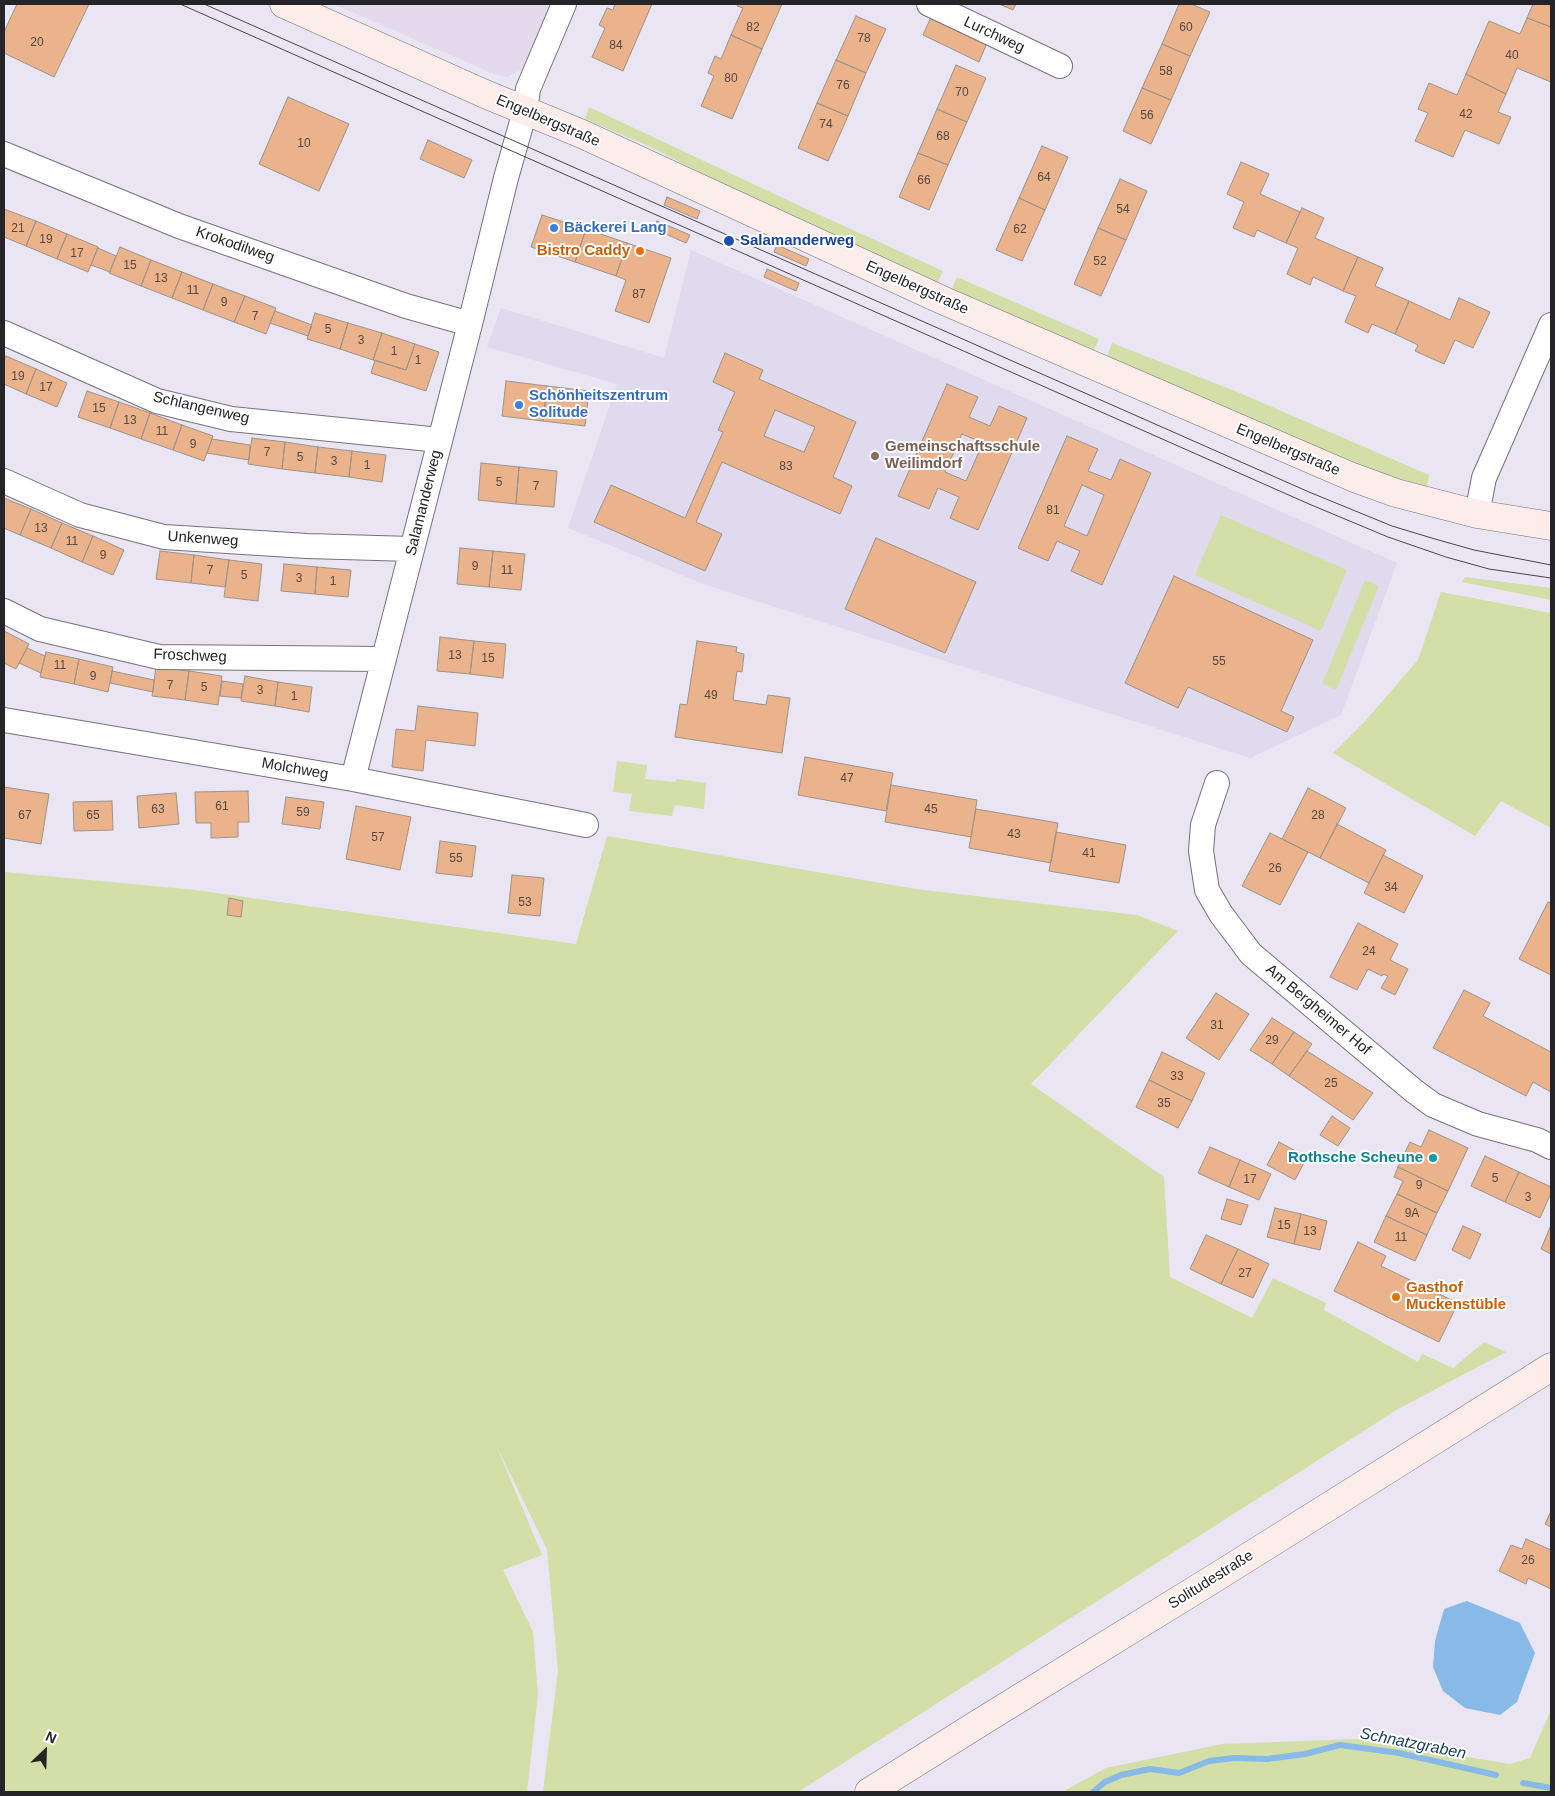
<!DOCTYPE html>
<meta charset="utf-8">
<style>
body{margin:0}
#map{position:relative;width:1555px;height:1796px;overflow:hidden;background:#e9e5f3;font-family:Helvetica,sans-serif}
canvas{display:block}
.frame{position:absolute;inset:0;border:5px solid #252429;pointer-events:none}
.north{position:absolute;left:20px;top:1726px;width:50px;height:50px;-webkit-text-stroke:4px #fff;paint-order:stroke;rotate:24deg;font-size:14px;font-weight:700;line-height:20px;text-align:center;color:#252429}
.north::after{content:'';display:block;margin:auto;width:18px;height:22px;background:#252429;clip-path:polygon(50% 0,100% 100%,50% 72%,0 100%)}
</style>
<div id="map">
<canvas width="1555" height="1796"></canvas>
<div class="frame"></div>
<div class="north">N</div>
</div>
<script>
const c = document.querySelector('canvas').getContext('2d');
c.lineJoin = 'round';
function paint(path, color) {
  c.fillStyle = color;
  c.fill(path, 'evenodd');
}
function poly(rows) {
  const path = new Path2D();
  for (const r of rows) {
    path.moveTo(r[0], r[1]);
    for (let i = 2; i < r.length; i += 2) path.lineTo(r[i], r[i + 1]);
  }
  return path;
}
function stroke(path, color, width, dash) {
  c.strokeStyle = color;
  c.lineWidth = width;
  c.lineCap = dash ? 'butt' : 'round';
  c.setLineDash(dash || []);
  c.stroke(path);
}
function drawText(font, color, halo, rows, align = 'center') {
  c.font = font + ' Helvetica,sans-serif';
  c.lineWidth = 4;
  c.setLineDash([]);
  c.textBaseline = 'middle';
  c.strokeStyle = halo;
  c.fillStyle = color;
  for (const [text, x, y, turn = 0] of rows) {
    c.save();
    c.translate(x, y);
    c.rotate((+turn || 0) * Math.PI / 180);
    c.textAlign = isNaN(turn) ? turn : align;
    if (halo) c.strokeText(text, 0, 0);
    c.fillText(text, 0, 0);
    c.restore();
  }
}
const commercial = poly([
 [334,4,552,4,523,69,507,77,496,75]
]);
const built = poly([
 [691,250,1397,563,1341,715,1250,758,703,584,568,528,617,384,487,347,501,308,664,358]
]);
const green = poly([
 [589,107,800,206,943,271,937,284,748,198,653,148,585,119],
 [957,277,1099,339,1093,353,951,291],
 [1112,343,1235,391,1429,475,1427,487,1352,465,1106,359],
 [1221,515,1347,570,1321,631,1195,575],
 [1465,577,1551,588,1551,600,1462,582],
 [1365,580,1379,586,1336,690,1322,684],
 [1441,592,1551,613,1551,828,1501,801,1475,836,1333,753,1367,719,1418,660],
 [617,761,647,765,645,779,675,782,677,779,706,783,704,809,675,805,672,816,629,811,632,794,613,792],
 [607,836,916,889,1137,915,1178,931,1031,1084,1164,1177,1170,1277,1252,1318,1273,1278,1326,1303,1324,1310,1418,1362,1422,1354,1453,1368,1484,1342,1506,1352,1398,1409,798,1792,543,1792,558,1671,547,1549,496,1445,542,1555,503,1570,533,1632,538,1694,527,1792,4,1792,4,872,195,890,576,944],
 [1551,1710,1551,1792,1062,1792,1106,1768,1222,1744,1357,1739,1510,1764,1530,1758]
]);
const water = poly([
 [1467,1601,1520,1623,1535,1653,1517,1702,1500,1715,1465,1708,1443,1691,1433,1667,1435,1641,1444,1609]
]);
const stream = poly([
 [1523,1783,1551,1788],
 [1093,1792,1105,1782,1121,1775,1150,1769,1179,1773,1209,1761,1234,1758,1267,1759,1305,1754,1340,1745,1399,1753,1496,1775]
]);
const building = poly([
 [17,4,89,4,54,77,4,53,4,32,17,4],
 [615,4,652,4,623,71,592,57,605,28,599,25,607,8,613,10,615,4],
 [738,4,782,4,762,49,731,35,743,8,737,6,738,4],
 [999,4,1016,4,1013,10,999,4],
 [1179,4,1191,4,1210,12,1190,56,1162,44,1179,4],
 [1533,4,1551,4,1551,27,1527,18,1533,4],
 [856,16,886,29,866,73,836,60,856,16],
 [931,17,987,43,979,62,923,35,931,17],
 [1527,18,1551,27,1551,82,1517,68,1506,94,1466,74,1489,21,1520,34,1527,18],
 [731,35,762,49,732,119,701,106,714,76,708,73,715,56,721,59,731,35],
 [1162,44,1190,56,1171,100,1142,88,1162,44],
 [836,60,866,73,848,116,817,103,836,60],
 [956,65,986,78,967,122,937,109,956,65],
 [1466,74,1506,94,1498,112,1511,117,1499,144,1465,130,1453,157,1415,141,1428,113,1418,109,1429,83,1457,95,1466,74],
 [1142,88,1171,100,1151,144,1123,131,1142,88],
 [288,97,349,124,319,191,259,164,288,97],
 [817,103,848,116,828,161,798,148,817,103],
 [937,109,967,122,948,165,918,153,937,109],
 [428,140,472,160,464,178,420,159,428,140],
 [1042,146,1068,157,1045,210,1019,198,1042,146],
 [918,153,948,165,929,210,899,197,918,153],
 [1241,162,1269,174,1260,194,1300,212,1286,243,1257,230,1254,237,1233,228,1244,202,1227,194,1241,162],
 [1120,179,1147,191,1126,240,1098,228,1120,179],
 [667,197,700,211,697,219,664,205,667,197],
 [1019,198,1045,210,1022,261,996,250,1019,198],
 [1302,208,1324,218,1315,238,1358,257,1343,291,1313,277,1310,285,1287,274,1298,248,1286,243,1302,208],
 [4,209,36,221,26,246,4,237,4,209],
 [542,215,586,229,575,262,531,247,542,215],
 [36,221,67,234,57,259,26,246,36,221],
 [657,221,690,235,686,243,654,229,657,221],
 [1098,228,1126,240,1101,296,1074,284,1098,228],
 [586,229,627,243,616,276,575,262,586,229],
 [67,234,98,247,88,272,57,259,67,234],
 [627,243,671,258,649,323,615,311,626,280,616,276,627,243],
 [777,245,809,259,806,266,774,252,777,245],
 [120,247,151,260,141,286,109,273,120,247],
 [98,248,116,256,110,272,91,265,98,248],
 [1358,257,1383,268,1375,286,1409,301,1395,334,1372,324,1368,333,1345,322,1356,296,1343,291,1358,257],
 [151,260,182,272,172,298,141,286,151,260],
 [767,269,799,283,796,291,764,277,767,269],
 [182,272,213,284,203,310,172,298,182,272],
 [213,284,245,296,234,322,203,310,213,284],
 [245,296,276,308,266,334,234,322,245,296],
 [1459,298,1490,312,1473,348,1455,340,1444,364,1415,351,1418,345,1395,334,1409,301,1450,320,1459,298],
 [275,311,312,325,308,336,270,323,275,311],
 [315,313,348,323,340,349,307,339,315,313],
 [348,323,382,333,373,360,340,349,348,323],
 [382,333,415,344,406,370,373,360,382,333],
 [415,344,439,352,426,391,371,373,375,360,406,370,415,344],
 [725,353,763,370,759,379,856,422,833,477,852,486,840,514,722,462,696,522,722,534,705,571,594,522,611,485,685,518,723,432,718,430,735,392,713,382,725,353],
 [775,410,815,427,804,452,764,436,775,410],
 [6,356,36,369,26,394,4,384,4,360,6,356],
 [36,369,67,383,57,407,26,394,36,369],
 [506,381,547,386,543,421,502,416,506,381],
 [947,384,978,397,969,417,990,426,999,406,1027,418,978,530,950,518,959,497,938,488,929,509,898,496,947,384],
 [962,434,983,443,966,481,945,472,962,434],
 [547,386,589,391,585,426,543,421,547,386],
 [87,391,119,402,110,428,78,417,87,391],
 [119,402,150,413,141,439,110,428,119,402],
 [150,413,182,425,173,450,141,439,150,413],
 [182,425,213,436,204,461,173,450,182,425],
 [1067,436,1098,449,1088,471,1111,480,1120,459,1151,473,1102,585,1071,571,1080,551,1057,541,1048,561,1018,548,1067,436],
 [1082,485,1104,495,1087,536,1064,526,1082,485],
 [252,438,285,442,282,469,248,464,252,438],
 [212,439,250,445,249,460,207,453,212,439],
 [285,442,318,447,315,473,282,469,285,442],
 [318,447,352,451,349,477,315,473,318,447],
 [352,451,386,455,382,482,349,477,352,451],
 [481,463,519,467,516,504,478,500,481,463],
 [519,467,557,471,554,507,516,504,519,467],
 [4,498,31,509,20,535,4,528,4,498],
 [31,509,62,523,51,548,20,535,31,509],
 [62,523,93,536,82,562,51,548,62,523],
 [93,536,124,550,113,575,82,562,93,536],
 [876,538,976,582,945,653,845,609,876,538],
 [460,548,493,551,489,587,457,584,460,548],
 [160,551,194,555,191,583,156,579,160,551],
 [493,551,525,554,521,590,489,587,493,551],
 [194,555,229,560,225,587,191,583,194,555],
 [229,560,262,564,258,601,224,597,229,560],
 [284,564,317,567,315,594,281,591,284,564],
 [317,567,351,570,348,597,315,594,317,567],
 [1174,576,1313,640,1281,711,1294,717,1287,732,1188,687,1178,708,1125,683,1174,576],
 [4,631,29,644,16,669,4,663,4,631],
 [440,637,474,641,470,674,437,671,440,637],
 [474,641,506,644,503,678,470,674,474,641],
 [697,641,737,647,736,652,744,654,742,672,737,671,733,700,766,705,768,695,790,698,782,753,675,737,680,704,687,705,697,641],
 [27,648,45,656,41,673,19,663,27,648],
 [46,652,79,659,74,684,40,677,46,652],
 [79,659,113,667,108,692,74,684,79,659],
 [156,667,189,671,185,700,152,696,156,667],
 [112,671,154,680,153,692,110,683,112,671],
 [189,671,222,676,218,705,185,700,189,671],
 [245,676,278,682,275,706,241,701,245,676],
 [222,681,243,684,241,698,220,696,222,681],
 [278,682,312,687,309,712,275,706,278,682],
 [418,706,478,713,475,746,426,740,423,771,392,767,396,729,415,731,418,706],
 [805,757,893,773,886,811,798,795,805,757],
 [891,785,977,800,971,837,885,822,891,785],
 [4,787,49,794,41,844,4,838,4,787],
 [1308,788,1346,808,1320,858,1282,839,1308,788],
 [248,791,249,822,238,822,238,837,211,838,211,823,196,823,195,792,248,791],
 [176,793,179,824,139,828,137,796,176,793],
 [286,797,324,802,320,829,282,824,286,797],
 [112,801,113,830,74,831,73,802,112,801],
 [356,806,411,817,400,870,346,859,356,806],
 [976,809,1058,823,1051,863,969,848,976,809],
 [1337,824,1386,850,1369,883,1320,858,1337,824],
 [1056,832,1126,845,1119,883,1049,871,1056,832],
 [1270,833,1308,852,1280,905,1242,886,1270,833],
 [440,841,476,846,472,877,436,873,440,841],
 [1383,855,1423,876,1404,913,1364,893,1383,855],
 [512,875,544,878,540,916,508,913,512,875],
 [229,898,243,901,241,917,227,915,229,898],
 [1548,902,1551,903,1551,975,1519,959,1548,902],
 [1358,923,1398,944,1390,960,1408,969,1395,995,1381,988,1388,976,1383,974,1382,976,1368,969,1357,990,1330,977,1358,923],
 [1464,990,1490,1003,1483,1016,1551,1052,1551,1092,1533,1082,1526,1096,1433,1048,1464,990],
 [1216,993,1249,1014,1219,1060,1186,1038,1216,993],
 [1272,1018,1294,1032,1272,1064,1250,1050,1272,1018],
 [1294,1032,1312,1044,1289,1076,1272,1064,1294,1032],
 [1307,1051,1373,1093,1353,1120,1289,1076,1307,1051],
 [1162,1052,1205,1073,1192,1101,1149,1080,1162,1052],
 [1149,1080,1192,1101,1178,1128,1136,1107,1149,1080],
 [1332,1116,1350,1128,1338,1146,1320,1135,1332,1116],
 [1429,1130,1468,1148,1448,1191,1398,1167,1410,1142,1421,1147,1429,1130],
 [1279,1142,1307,1157,1295,1180,1267,1165,1279,1142],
 [1210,1147,1240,1160,1229,1187,1198,1173,1210,1147],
 [1485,1156,1519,1172,1505,1202,1471,1186,1485,1156],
 [1240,1160,1271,1174,1259,1200,1229,1187,1240,1160],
 [1398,1167,1448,1191,1437,1213,1397,1194,1403,1181,1394,1177,1398,1167],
 [1519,1172,1551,1187,1551,1193,1540,1218,1505,1202,1519,1172],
 [1397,1194,1437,1213,1427,1235,1386,1216,1397,1194],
 [1227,1199,1248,1205,1241,1225,1221,1219,1227,1199],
 [1275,1208,1301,1214,1294,1244,1267,1237,1275,1208],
 [1301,1214,1327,1221,1320,1250,1294,1244,1301,1214],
 [1386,1216,1427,1235,1415,1261,1374,1242,1386,1216],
 [1551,1225,1551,1254,1541,1249,1551,1225],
 [1463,1226,1481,1234,1470,1259,1452,1250,1463,1226],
 [1206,1235,1238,1249,1221,1284,1190,1269,1206,1235],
 [1358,1242,1386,1256,1381,1266,1458,1303,1439,1342,1334,1291,1358,1242],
 [1238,1249,1269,1264,1253,1298,1221,1284,1238,1249],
 [1551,1511,1551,1527,1545,1524,1551,1511],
 [1526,1539,1551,1550,1551,1589,1528,1578,1526,1584,1499,1571,1511,1545,1522,1549,1526,1539]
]);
const street = poly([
 [929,4,1060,66],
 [4,154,179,226,406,306,470,324],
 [4,333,157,401,231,419,440,440],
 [4,481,80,515,164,537,307,546,412,549],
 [1477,514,1484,478,1551,325],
 [4,611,40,629,159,657,384,659],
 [4,720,353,779,586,825],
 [353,779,470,324,506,178,525,111,528,89,564,4],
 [1217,783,1203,825,1201,851,1207,890,1221,914,1251,954,1414,1091,1433,1105,1478,1124,1537,1140,1551,1147]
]);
const secondary = poly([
 [284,4,485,94,582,134,942,300,1352,477,1396,493,1477,514,1551,526],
 [869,1792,989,1717,1218,1576,1551,1367]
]);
const tram = poly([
 [180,4,1309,504,1388,537,1446,557,1489,569,1551,578],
 [204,4,1309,492,1392,526,1435,539,1474,550,1551,565]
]);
const markers = [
 [554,228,5,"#3f7fe0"],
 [729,241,6,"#1a4fb4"],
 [640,251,5,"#e8710a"],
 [519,405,5,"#3f7fe0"],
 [875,456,5,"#8d6e63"],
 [1433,1158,5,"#0f9aa8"],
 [1396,1297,5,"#e8710a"]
];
const numberNames = [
 ["82",753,28],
 ["60",1186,28],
 ["78",864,39],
 ["20",37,43],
 ["84",616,46],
 ["40",1512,56],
 ["58",1166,72],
 ["80",731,79],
 ["76",843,86],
 ["70",962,93],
 ["42",1466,115],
 ["56",1147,116],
 ["74",826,125],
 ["68",943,137],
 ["10",304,144],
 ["64",1044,178],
 ["66",924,181],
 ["54",1123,210],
 ["21",18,229],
 ["62",1020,230],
 ["19",46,240],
 ["17",77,254],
 ["52",1100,262],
 ["15",130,266],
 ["13",161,279],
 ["11",193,291],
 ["87",639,295],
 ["9",224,303],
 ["7",255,317],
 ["5",328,330],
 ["3",361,341],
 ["1",394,352],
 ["1",418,361],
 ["19",18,377],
 ["17",46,388],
 ["15",99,409],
 ["13",130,421],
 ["11",162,432],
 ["9",193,445],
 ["7",267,453],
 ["5",300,458],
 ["3",334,462],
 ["1",367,466],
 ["83",786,467],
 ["5",499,483],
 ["7",536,487],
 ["81",1053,511],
 ["13",41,529],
 ["11",72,542],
 ["9",103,556],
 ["9",475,567],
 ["7",210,571],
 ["11",507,571],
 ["5",244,576],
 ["3",299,579],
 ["1",333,582],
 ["13",455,656],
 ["15",488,659],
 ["55",1219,662],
 ["11",60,666],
 ["9",93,677],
 ["7",170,686],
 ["5",204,688],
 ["3",260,691],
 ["49",711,696],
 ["1",294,697],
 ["47",847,779],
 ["61",222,807],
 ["63",158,810],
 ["45",931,810],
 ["59",303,813],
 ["67",25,816],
 ["65",93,816],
 ["28",1318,816],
 ["43",1014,835],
 ["57",378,838],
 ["41",1089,854],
 ["55",456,859],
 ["26",1275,869],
 ["34",1391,888],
 ["53",525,903],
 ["24",1369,952],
 ["31",1217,1026],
 ["29",1272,1041],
 ["33",1177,1077],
 ["25",1331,1084],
 ["35",1164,1104],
 ["5",1495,1179],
 ["17",1250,1180],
 ["9",1419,1186],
 ["3",1528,1198],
 ["9A",1412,1214],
 ["15",1284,1226],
 ["13",1310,1232],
 ["11",1401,1238],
 ["27",1245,1274],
 ["26",1528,1561]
];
const streetNames = [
 ["Lurchweg",994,35,25],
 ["Engelbergstraße",548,121,23],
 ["Krokodilweg",235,245,19],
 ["Engelbergstraße",917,288,24],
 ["Schlangenweg",201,408,13],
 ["Engelbergstraße",1288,450,23],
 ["Salamanderweg",424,503,-76],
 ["Unkenweg",203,539,4],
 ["Froschweg",190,656,2],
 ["Molchweg",295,769,10],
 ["Am Bergheimer Hof",1318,1010,40],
 ["Solitudestraße",1211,1580,-32]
];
const shopNames = [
 ["Bäckerei Lang",564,228],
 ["Schönheitszentrum",529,396],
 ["Solitude",529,413]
];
const transitNames = [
 ["Salamanderweg",740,241]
];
const foodNames = [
 ["Bistro Caddy",630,251],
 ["Gasthof",1406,1288,"left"],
 ["Muckenstüble",1406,1305,"left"]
];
const educationNames = [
 ["Gemeinschaftsschule",885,447],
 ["Weilimdorf",885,464]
];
const cultureNames = [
 ["Rothsche Scheune",1423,1158]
];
const waterNames = [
 ["Schnatzgraben",1413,1744,11]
];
paint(commercial, '#e5d9ec');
paint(built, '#e0daef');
paint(green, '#d4dea7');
paint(water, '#87bae7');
stroke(stream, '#87bae7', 6);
paint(building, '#ebb38b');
stroke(building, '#9e9289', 1);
stroke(street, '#75727e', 26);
stroke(secondary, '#75727e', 29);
stroke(street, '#fff', 24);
stroke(secondary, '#fcedea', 28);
stroke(tram, '#46444b', 1);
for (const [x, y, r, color] of markers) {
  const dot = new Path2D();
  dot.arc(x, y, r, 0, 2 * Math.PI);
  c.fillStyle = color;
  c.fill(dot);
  stroke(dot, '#fff', 2);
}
drawText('12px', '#564842', null, numberNames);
drawText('15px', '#252429', '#fff', streetNames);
drawText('bold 15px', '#366cbe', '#fff', shopNames, 'left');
drawText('bold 15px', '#164399', '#fff', transitNames, 'left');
drawText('bold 15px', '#c56008', '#fff', foodNames, 'right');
drawText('bold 15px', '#785e54', '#fff', educationNames, 'left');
drawText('bold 15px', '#0d838f', '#fff', cultureNames, 'right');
drawText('italic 16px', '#153c5a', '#fff', waterNames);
</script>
